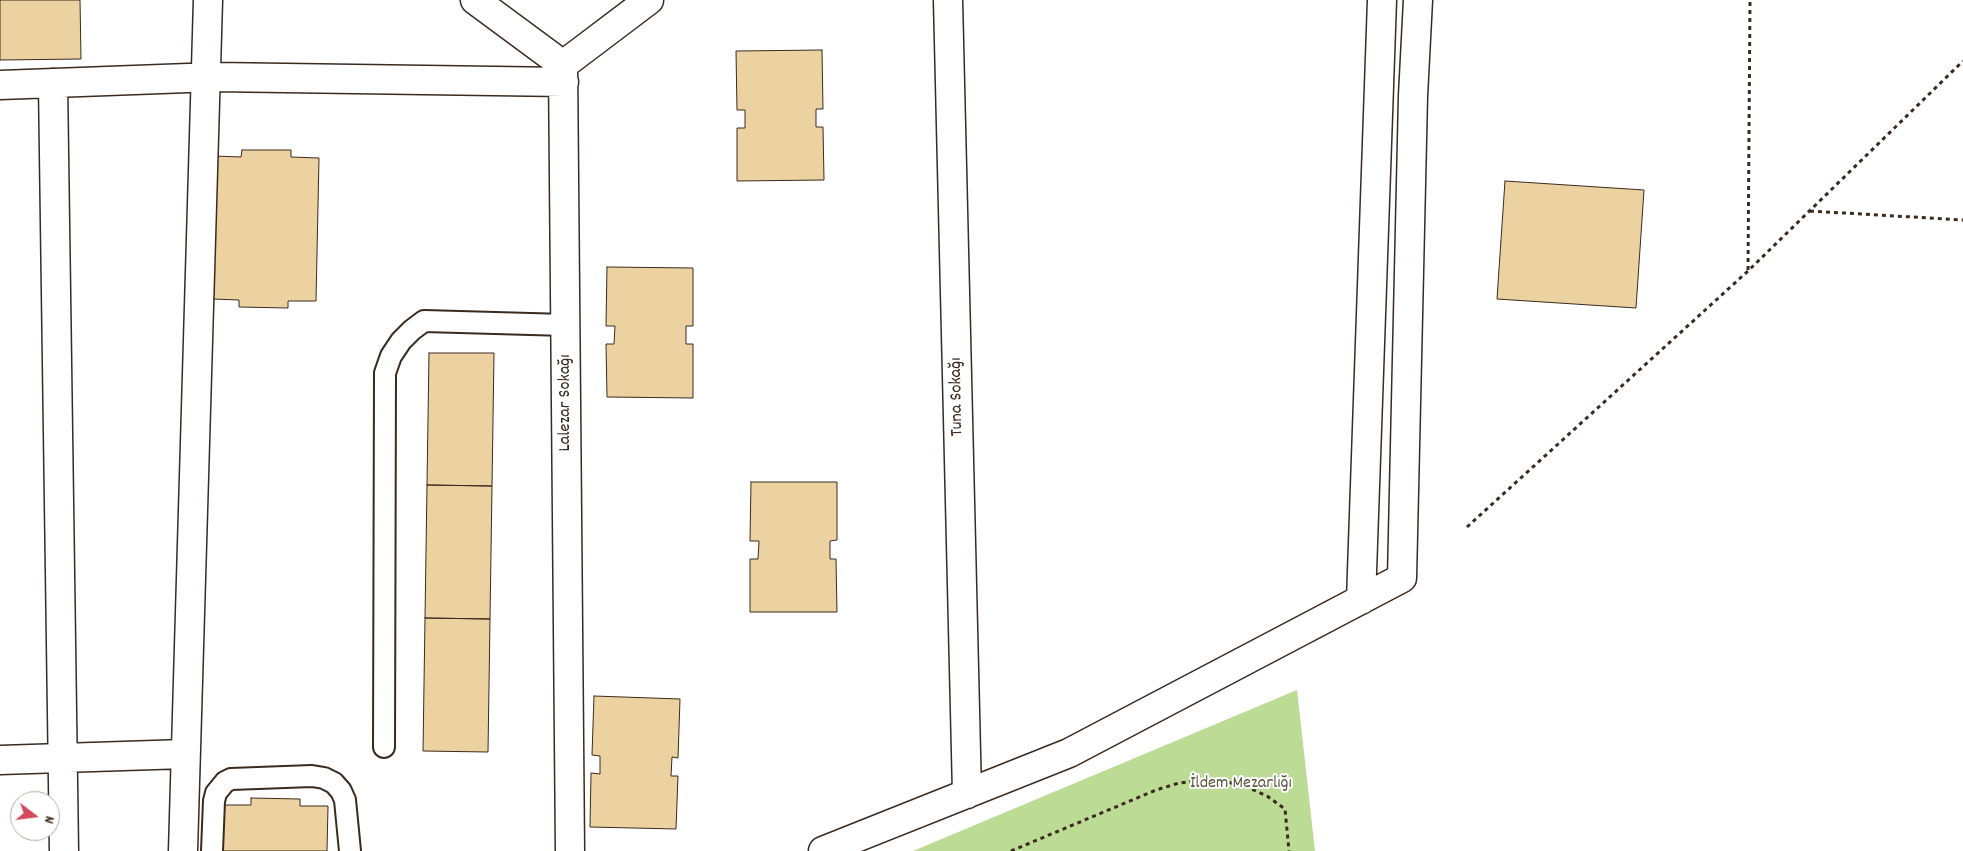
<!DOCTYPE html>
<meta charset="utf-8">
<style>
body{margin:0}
#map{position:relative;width:1963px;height:851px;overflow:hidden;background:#fff;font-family:Dekko,sans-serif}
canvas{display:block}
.north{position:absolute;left:10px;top:791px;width:50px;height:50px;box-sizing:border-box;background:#fff;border:1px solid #b1aaa5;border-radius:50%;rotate:105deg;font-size:14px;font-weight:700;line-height:20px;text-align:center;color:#3b2a1e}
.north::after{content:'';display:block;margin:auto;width:18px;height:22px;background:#d1495b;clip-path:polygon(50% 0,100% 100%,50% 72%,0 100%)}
</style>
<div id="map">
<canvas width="1963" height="851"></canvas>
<div class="north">N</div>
</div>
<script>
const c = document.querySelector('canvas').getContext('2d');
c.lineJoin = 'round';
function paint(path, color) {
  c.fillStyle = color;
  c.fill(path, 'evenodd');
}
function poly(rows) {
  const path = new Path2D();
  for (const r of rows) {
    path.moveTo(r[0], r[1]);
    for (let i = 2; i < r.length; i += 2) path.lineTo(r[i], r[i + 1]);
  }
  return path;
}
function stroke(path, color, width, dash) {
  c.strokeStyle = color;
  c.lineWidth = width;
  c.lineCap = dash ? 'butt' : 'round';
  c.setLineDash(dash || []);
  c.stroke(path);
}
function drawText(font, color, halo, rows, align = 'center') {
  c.font = font + ' Dekko,sans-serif';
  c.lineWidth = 4;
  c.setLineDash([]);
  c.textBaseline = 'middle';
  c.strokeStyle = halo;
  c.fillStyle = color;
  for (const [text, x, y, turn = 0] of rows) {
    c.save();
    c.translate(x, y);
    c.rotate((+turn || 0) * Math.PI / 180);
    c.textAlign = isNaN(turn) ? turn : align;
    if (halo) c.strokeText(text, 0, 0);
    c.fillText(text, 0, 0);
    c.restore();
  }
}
const green = poly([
 [1297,690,1315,851,913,851]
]);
const building = poly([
 [0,0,80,0,81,59,0,60,0,0],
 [822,50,823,109,816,109,816,127,823,127,824,180,737,181,737,128,745,128,745,110,737,110,736,51,822,50],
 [242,150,291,150,291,157,319,158,316,301,288,301,288,308,239,307,239,300,212,299,214,156,241,157,242,150],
 [1505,181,1644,190,1636,308,1497,299,1505,181],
 [607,267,693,268,693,326,686,326,686,344,693,344,693,398,607,397,606,344,614,344,615,326,606,326,607,267],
 [429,353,494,353,492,486,427,485,429,353],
 [751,482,837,482,837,540,830,541,830,559,836,559,837,612,750,612,750,559,758,559,759,541,750,541,751,482],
 [427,485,492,486,490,619,425,618,427,485],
 [425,618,490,619,488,752,423,751,425,618],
 [594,696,680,699,678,758,672,757,671,776,678,776,676,829,590,827,591,773,600,774,600,756,592,755,594,696],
 [251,798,300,799,300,806,328,806,327,851,223,851,224,805,251,805,251,798]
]);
const path = poly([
 [1810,211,1963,220],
 [1748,270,1750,0],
 [1467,527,1748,271,1963,61],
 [1011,851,1156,790,1179,783,1203,780,1227,782,1247,787,1267,796,1285,809,1289,851]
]);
const lane = poly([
 [384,747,385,373,391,356,401,341,412,330,424,321,566,325],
 [212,851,214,801,216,793,225,782,231,779,312,776,324,778,334,783,341,791,345,800,350,851]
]);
const street = poly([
 [475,0,563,65,570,851],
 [948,0,967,794],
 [563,65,649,0],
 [53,83,64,851],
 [0,85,215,77,564,82],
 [1361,600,1382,0],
 [0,760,185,754],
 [183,851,208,0],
 [823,851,1069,753,1402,578,1413,96,1418,0]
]);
const streetNames = [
 ["Tuna Sokağı",958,397,-91],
 ["Lalezar Sokağı",567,403,-90]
];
const parkNames = [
 ["İldem Mezarlığı",1241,785]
];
paint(green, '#bcdb94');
paint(building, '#ecd2a1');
stroke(building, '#3b2a1e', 1);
stroke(lane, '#3b2a1e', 24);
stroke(street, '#3b2a1e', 31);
stroke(path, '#3b2a1e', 3, [4, 4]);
stroke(lane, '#fff', 20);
stroke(street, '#fff', 28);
drawText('18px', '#3b2a1e', '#fff', streetNames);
drawText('18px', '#5b563c', '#fff', parkNames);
</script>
